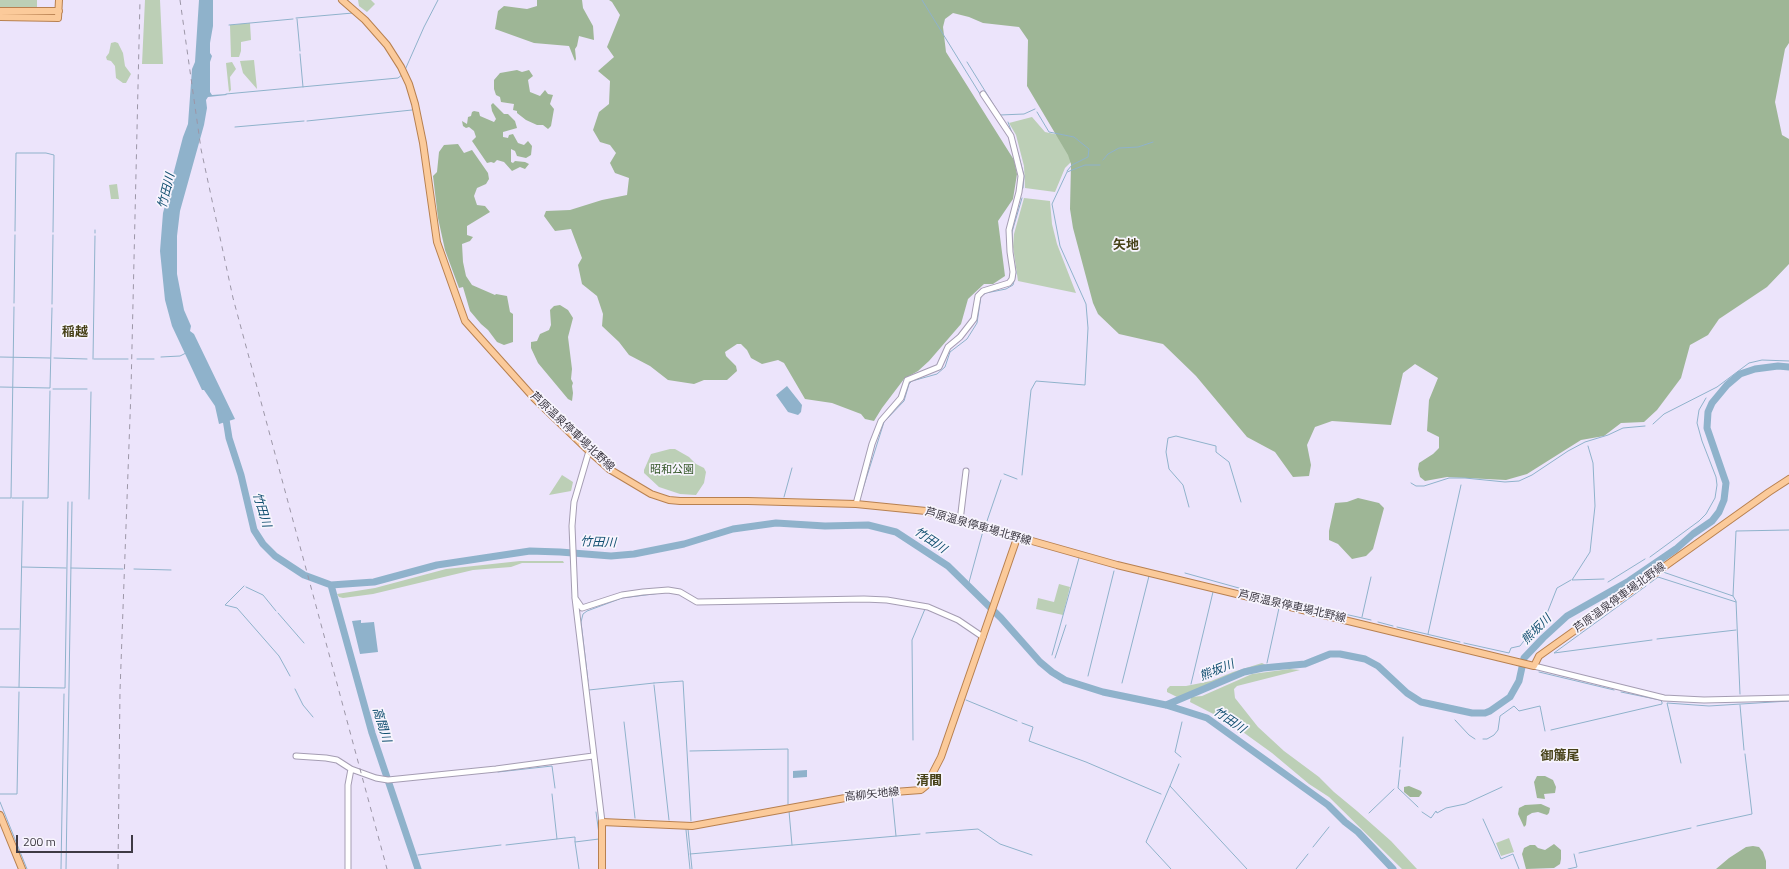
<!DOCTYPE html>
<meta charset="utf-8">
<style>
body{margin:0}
#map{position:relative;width:1789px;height:869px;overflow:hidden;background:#ece4fb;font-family:"Titillium Web",sans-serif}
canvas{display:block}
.scale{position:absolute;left:16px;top:835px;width:117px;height:18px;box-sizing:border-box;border:2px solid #3e3a44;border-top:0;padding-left:5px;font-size:12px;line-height:14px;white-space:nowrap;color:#3e3a44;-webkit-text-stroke:3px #f7f4fd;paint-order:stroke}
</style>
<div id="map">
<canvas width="1789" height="869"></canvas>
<div class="scale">200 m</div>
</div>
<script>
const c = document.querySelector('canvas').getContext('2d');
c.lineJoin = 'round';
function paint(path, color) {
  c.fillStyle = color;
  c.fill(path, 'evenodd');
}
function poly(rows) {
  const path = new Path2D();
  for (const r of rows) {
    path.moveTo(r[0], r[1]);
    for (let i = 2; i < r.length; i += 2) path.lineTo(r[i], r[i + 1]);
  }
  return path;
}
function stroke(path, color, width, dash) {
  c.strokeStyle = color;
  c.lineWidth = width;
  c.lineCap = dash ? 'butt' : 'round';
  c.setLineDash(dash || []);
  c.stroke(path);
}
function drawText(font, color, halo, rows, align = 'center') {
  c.font = font + ' "Titillium Web","Noto Sans JP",sans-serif';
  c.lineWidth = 3.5;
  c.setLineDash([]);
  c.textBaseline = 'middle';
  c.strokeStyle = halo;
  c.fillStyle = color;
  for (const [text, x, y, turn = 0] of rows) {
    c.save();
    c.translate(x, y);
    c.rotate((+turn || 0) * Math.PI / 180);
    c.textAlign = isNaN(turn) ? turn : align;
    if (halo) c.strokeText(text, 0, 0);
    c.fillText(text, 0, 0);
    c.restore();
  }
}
const green = poly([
 [0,0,37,0,37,8,0,7],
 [145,0,160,0,163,64,142,64],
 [358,0,371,0,375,4,367,12,359,6],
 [250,23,251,40,241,42,241,51,239,57,231,57,230,25],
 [115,42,118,43,123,53,125,66,131,74,126,83,123,83,116,78,115,66,111,61,107,60,106,57,109,53,111,43],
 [254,60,257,89,243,73,240,61],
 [232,62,236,69,230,77,231,90,229,92,226,63],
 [1032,117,1045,132,1059,135,1073,160,1065,168,1055,192,1025,188,1024,166,1016,135,1009,123],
 [117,184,119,199,111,199,109,185],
 [1024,198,1050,201,1052,224,1057,244,1076,293,1018,281,1013,247,1014,234],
 [670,449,675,449,689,457,696,464,704,468,706,472,704,483,696,495,680,494,659,487,644,473,644,470,651,454],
 [562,475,573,482,571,491,549,495],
 [520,561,563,561,564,563,522,563,511,567,473,570,373,594,343,598,339,597,337,594,375,588,446,569],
 [1059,584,1070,587,1063,615,1036,609,1038,598,1054,602],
 [1262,663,1266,665,1236,674,1181,696,1177,697,1167,692,1167,689,1170,686,1186,686,1211,681,1233,672],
 [1290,669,1300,670,1237,686,1234,689,1235,698,1258,727,1284,751,1319,777,1334,792,1357,811,1391,841,1417,869,1402,869,1329,797,1309,784,1272,753,1229,722,1190,702,1191,697,1202,696,1252,674],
 [1509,838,1514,852,1501,856,1496,843]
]);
const forest = poly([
 [537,0,582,0,583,8,593,26,594,40,579,36,577,46,575,49,576,59,575,61,569,46,534,43,495,29,498,11,504,6,527,9,537,6],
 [609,0,1789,0,1789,43,1785,49,1775,102,1782,135,1789,139,1789,264,1767,287,1719,319,1708,335,1690,345,1681,378,1657,410,1644,422,1621,423,1604,436,1581,440,1527,474,1506,480,1447,477,1425,481,1420,477,1418,469,1419,463,1433,454,1439,448,1439,437,1427,431,1429,400,1438,378,1415,364,1403,373,1391,425,1332,421,1315,427,1307,445,1311,465,1309,476,1293,477,1275,452,1247,437,1196,376,1163,344,1119,334,1098,314,1093,303,1073,228,1070,209,1071,164,1068,155,1027,86,1028,40,1019,27,983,23,969,17,953,13,945,19,943,27,946,52,1014,160,1017,174,1013,199,998,221,1005,276,993,284,984,284,968,299,961,324,929,361,918,371,904,379,882,408,874,421,865,419,861,414,832,403,805,399,784,363,778,360,762,364,751,358,747,350,741,344,737,344,725,352,726,356,736,366,737,371,727,380,704,380,694,384,668,380,650,366,629,355,619,342,602,326,603,314,597,296,582,284,578,265,582,258,571,229,555,231,544,216,546,211,570,210,602,200,627,195,629,178,615,173,610,163,616,153,610,145,600,142,593,130,599,112,609,104,610,81,598,71,614,57,607,47,620,15,612,2],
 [517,70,522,72,529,70,533,76,528,80,530,92,540,96,545,90,548,94,553,95,550,104,554,109,551,126,548,129,543,125,537,125,526,120,517,113,517,111,513,110,514,104,501,102,500,97,496,95,494,89,494,80,500,73],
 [493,103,504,114,508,114,515,121,517,128,503,132,503,137,508,138,509,135,513,134,518,143,524,145,528,141,532,146,531,155,526,158,517,156,515,151,511,149,511,162,513,163,515,161,525,162,529,164,525,169,520,167,512,171,504,162,497,160,494,163,491,162,487,163,472,141,476,137,474,131,469,127,466,128,463,126,462,121,467,124,468,117,471,116,472,112,474,111,479,112,480,116,494,122,496,119,492,111,491,105],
 [458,144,464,153,472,150,488,173,489,179,486,184,477,188,474,196,477,205,485,206,490,212,467,226,467,235,473,237,470,241,462,244,463,262,466,276,472,285,495,295,496,294,507,296,510,312,513,314,513,342,504,345,497,342,488,330,481,324,470,311,463,287,459,288,445,250,438,218,433,176,437,172,439,152,444,145],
 [560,305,568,310,573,318,568,337,572,369,571,379,573,383,572,386,573,393,572,401,568,399,538,363,531,348,531,342,537,341,540,334,549,330,551,325,550,310,554,306],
 [1358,498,1379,503,1384,508,1373,549,1366,556,1352,559,1338,544,1329,540,1329,531,1335,503,1347,502],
 [1537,776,1545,776,1553,780,1556,787,1555,793,1544,794,1545,799,1537,798,1534,782],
 [1409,786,1421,791,1422,793,1419,797,1410,797,1404,792,1404,787],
 [1541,804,1550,808,1549,813,1547,815,1538,812,1532,813,1527,816,1526,825,1524,827,1518,814,1519,808,1525,805],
 [1554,844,1561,850,1561,859,1560,864,1554,868,1526,869,1522,854,1524,848,1530,845,1535,845,1538,848,1545,850],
 [1753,846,1759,847,1763,852,1766,861,1766,869,1716,869,1729,858,1746,847]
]);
const water = poly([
 [199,0,213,0,213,26,210,43,210,53,212,56,210,62,210,92,212,95,226,94,227,95,208,97,206,100,207,108,204,125,180,211,177,236,177,274,184,310,191,326,190,331,194,334,235,419,219,424,215,406,204,390,202,390,172,326,165,300,160,251,163,213,183,137,188,124,192,69,195,62],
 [787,386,802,405,801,412,798,415,788,412,776,395],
 [361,620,361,623,374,622,378,652,360,654,352,621],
 [807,770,807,777,793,778,793,771]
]);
const stream = poly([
 [922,0,980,94],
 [296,18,353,13],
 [297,19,300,51],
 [229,25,293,19],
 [300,54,303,87],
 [967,62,1000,115,1024,114,1035,109],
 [405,70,424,27,438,0],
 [226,94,398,78,403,74],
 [1037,112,1049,132,1074,137,1089,149,1088,157,1072,165,1067,171],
 [307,121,412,110],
 [1008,122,1012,133],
 [235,127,304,121],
 [1018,153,1024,176,1023,188],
 [1103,160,1108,154,1119,148,1138,147,1153,142],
 [95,230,95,233],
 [15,231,16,153,46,153,54,155,53,232],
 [1012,244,1012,232,1022,198],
 [14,303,15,235],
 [52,304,53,235],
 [0,357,50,358],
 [161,357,180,356,186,353],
 [54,358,87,359],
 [93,359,95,236],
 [94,359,128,359],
 [137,359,154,359],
 [0,387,50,388,52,308],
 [53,389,87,389],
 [1653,424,1664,414,1717,387,1749,363,1762,360,1789,361],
 [1588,446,1593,463,1595,506,1590,552,1572,580,1604,579],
 [1004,474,1017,479],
 [1022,475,1031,390,1036,381,1085,385,1088,328,1086,304,1060,246,1052,204,1067,172,1085,165,1100,165],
 [1411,483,1416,486,1424,486,1449,478,1465,478,1505,482,1519,481,1532,475,1568,451,1585,442,1608,435,1623,428,1645,426],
 [861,495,884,422,904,401,909,384,912,381,937,374,945,367,950,352,967,339,977,323,981,296,986,293,1006,289,1013,285,1016,273,1014,261],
 [784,497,792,468],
 [0,498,11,498,14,307],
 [12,498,48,498,50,391],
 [89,499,91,392],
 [1189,507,1183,485,1169,469,1166,452,1168,438,1176,436,1216,446,1216,452,1229,462,1241,502],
 [987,521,1001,480],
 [1650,557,1699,521,1706,514,1715,498,1717,485,1716,477,1702,441,1697,423,1699,410,1706,398],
 [22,567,66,568],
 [71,568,123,569],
 [134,569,171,570],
 [1663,572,1733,596,1736,531,1789,530],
 [1185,573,1246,590],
 [1608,582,1645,559],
 [1650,583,1658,577,1736,602],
 [244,586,225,605,237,608,279,656,290,676],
 [968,586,983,531],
 [1646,586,1554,653,1652,640],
 [246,587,263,595,276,611],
 [1249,591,1312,606],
 [1733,596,1736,601,1740,694],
 [1318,608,1371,620],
 [278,613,304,643],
 [1362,617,1371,577],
 [1378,622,1393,626],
 [1537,626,1544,621,1557,588,1571,580],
 [1397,627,1460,642],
 [0,629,19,629],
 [1428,634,1461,485],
 [1657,639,1736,630],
 [1464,643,1509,653,1511,648,1520,646,1533,629],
 [1052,655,1079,558],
 [1055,658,1066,625],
 [1267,663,1279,608],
 [1539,672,1614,690],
 [1088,676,1114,571],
 [588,681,581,622,583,614,587,611,622,598,661,593],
 [654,683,683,681,691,821],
 [1122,683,1149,576],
 [1191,684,1213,592],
 [654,685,669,820],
 [0,687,65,688,68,502],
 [19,687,23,501],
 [295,689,303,705,313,717],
 [589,690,654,683],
 [966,700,1017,721],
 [1740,705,1744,750],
 [1455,720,1469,735,1475,739],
 [624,722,635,818],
 [1022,723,1033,727,1029,741,1086,762,1161,794],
 [1551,730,1662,704,1662,702,1660,700,1621,692],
 [1483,739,1487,739,1494,735,1498,730,1500,716,1514,706,1519,711,1540,706,1545,731],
 [913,740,912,640,925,609],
 [690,751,788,749,788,804],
 [1181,757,1175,752,1182,722],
 [1681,763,1667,703,1709,706,1789,701],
 [1179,764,1170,786,1247,869],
 [1400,767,1403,737],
 [1400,770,1398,788,1418,807],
 [498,772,552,766,555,788],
 [1170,786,1146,842,1171,869],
 [0,794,17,794,19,692],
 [892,795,896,836],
 [0,802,27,869],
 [789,811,792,845],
 [596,812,599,834],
 [1422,812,1431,818,1436,811,1437,813,1446,808,1465,804,1502,787],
 [1369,813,1394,789],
 [1483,819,1501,859,1513,854,1519,869],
 [1697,826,1752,814,1745,754],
 [671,828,688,829,692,869],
 [686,830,690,869],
 [926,833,978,829,1000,844,1032,855],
 [557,839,575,837,575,842,599,839],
 [575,842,579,869],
 [506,845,557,839,552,794],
 [1313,847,1329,827],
 [1579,853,1691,828],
 [690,854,920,834],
 [418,855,501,845],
 [61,869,64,694],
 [66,869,72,502],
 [1296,869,1308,854],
 [1568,869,1577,867,1574,854]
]);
const river = poly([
 [225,413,229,438,241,475,254,530,263,544,275,556,304,575,331,585,374,582,437,565,530,551,560,552,611,556,634,554,684,544,733,529,776,523,825,526,868,525,896,532,948,566,1001,618,1040,662,1052,672,1065,680,1103,692,1166,705,1207,718,1328,805,1345,822,1358,832,1393,869],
 [331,585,372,733,418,869],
 [1166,705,1244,672,1263,668,1305,664,1330,654,1340,654,1365,659,1378,666,1407,693,1421,702,1472,713,1485,713,1490,711,1510,697,1519,681,1524,658,1543,638,1567,616,1629,581,1676,549,1693,534,1712,521,1719,512,1724,500,1726,483,1707,428,1708,412,1712,403,1727,385,1740,374,1755,369,1778,366,1789,367]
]);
const minor = poly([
 [589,451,574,502,572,526,575,598,602,822],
 [856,504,872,444,881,421,901,398,907,380,939,367,948,347,960,337,974,319,978,296,983,291,1009,283,1012,279,1013,272,1010,252,1009,230,1019,192,1021,176,1011,136,983,94],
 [960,521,966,471],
 [575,598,582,608,622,595,643,592,668,590,680,592,697,602,864,599,887,600,928,607,958,620,983,637],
 [1534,666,1664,698,1704,700,1789,698],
 [296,756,326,758,337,760,351,769,376,778,388,780,496,769,593,756],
 [348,869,348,785,351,769]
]);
const major = poly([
 [342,0,365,20,387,45,401,67,409,84,415,104,423,143,437,242,465,321,534,398,589,451,609,469,651,494,669,500,680,501,748,501,856,504,926,511,1117,565,1534,666,1539,656,1769,492,1789,479],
 [0,11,59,11],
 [0,17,58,18,59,0],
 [0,815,22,869],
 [602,869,602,822,692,826,867,794,921,790,926,786,941,757,1017,538]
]);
const rail = poly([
 [180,0,201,149,233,298,387,869],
 [118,869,120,691,131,390,140,0]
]);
const streetNames = [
 ["芦原温泉停車場北野線",572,432,43],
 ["芦原温泉停車場北野線",978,527,16],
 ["芦原温泉停車場北野線",1620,598,-36],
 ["芦原温泉停車場北野線",1292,607,13],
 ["高柳矢地線",872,795,-6]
];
const parkNames = [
 ["昭和公園",672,470]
];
const waterNames = [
 ["竹田川",167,191,-76],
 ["竹田川",261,510,73],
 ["竹田川",930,541,34],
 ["竹田川",598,543,2],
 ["熊坂川",1537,630,-45],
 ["熊坂川",1217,671,-22],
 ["竹田川",1229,721,34],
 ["高間川",381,725,73]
];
const quarterNames = [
 ["矢地",1126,246],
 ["稲越",75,333],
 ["御簾尾",1560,757],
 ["清間",929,782]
];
paint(green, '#bccfb6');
paint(forest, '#9eb696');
paint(water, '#8fb2cb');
stroke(stream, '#8fb2cb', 1);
stroke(river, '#8fb2cb', 7);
stroke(minor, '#a59db3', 7);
stroke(major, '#b88050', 8);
stroke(minor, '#fff', 5);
stroke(major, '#fbca9a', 6);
stroke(rail, '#9c96a7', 1, [5, 5]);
drawText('11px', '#3e3a44', '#f7f4fd', streetNames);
drawText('11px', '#335527', '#f7f4fd', parkNames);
drawText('italic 12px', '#114f70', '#f7f4fd', waterNames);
drawText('bold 13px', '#474118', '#f7f4fd', quarterNames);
</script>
